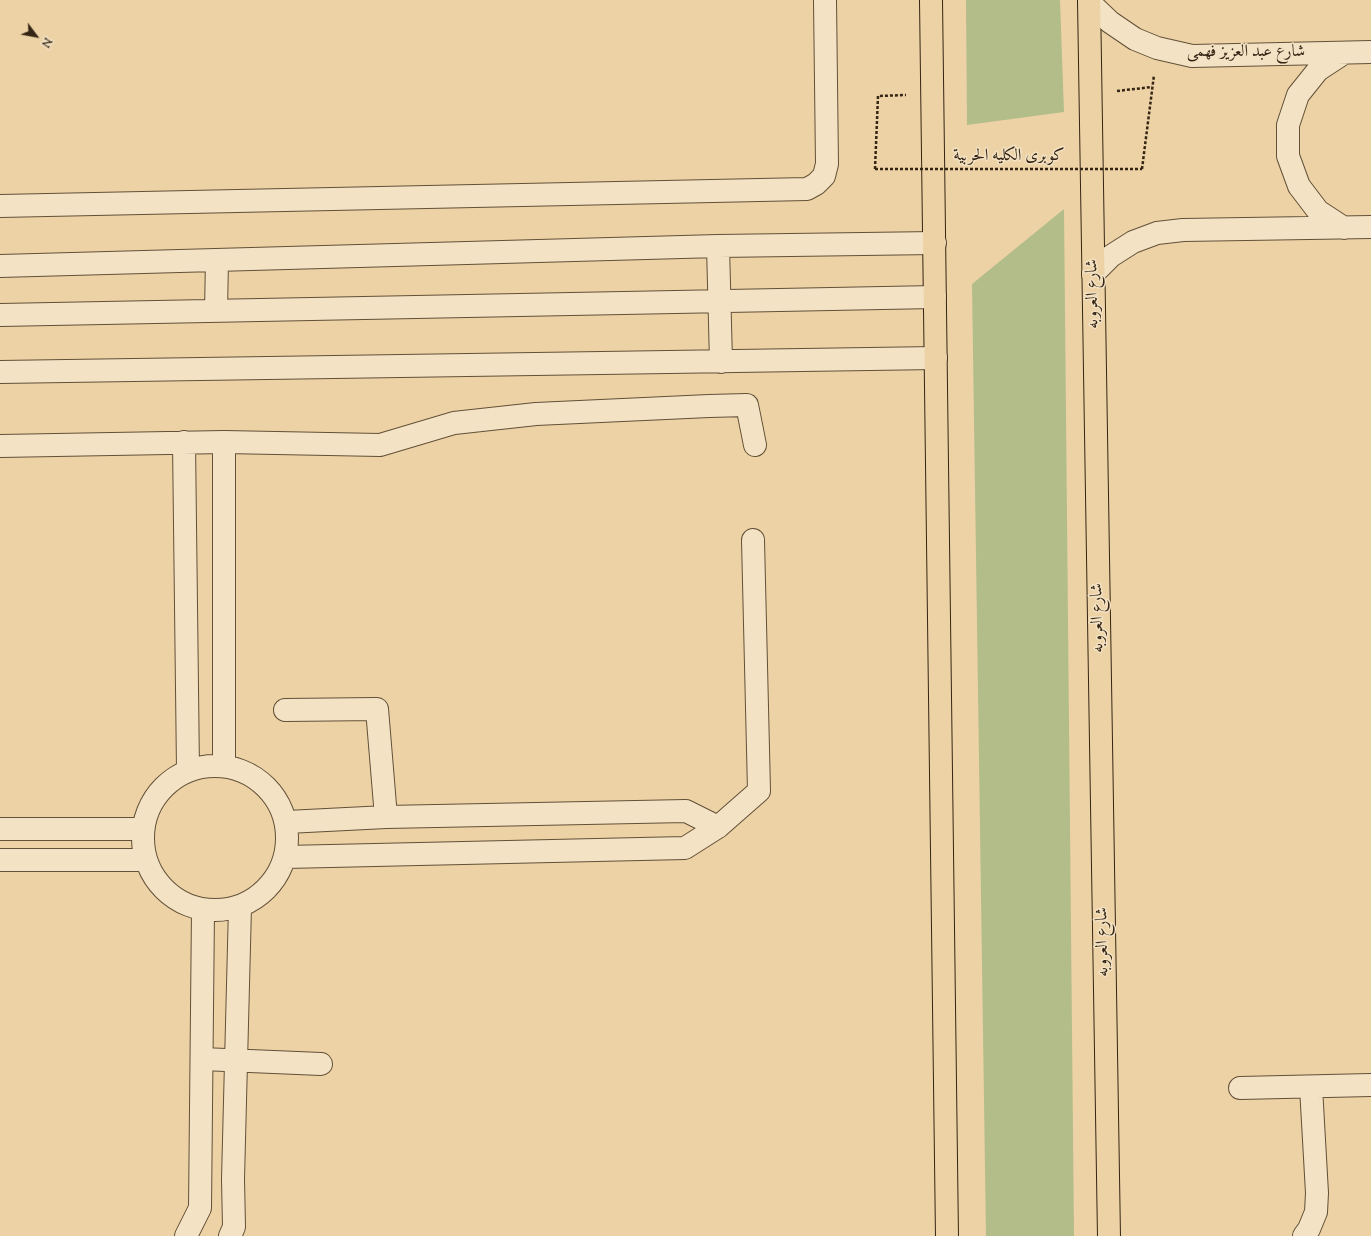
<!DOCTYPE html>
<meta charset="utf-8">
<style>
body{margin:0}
#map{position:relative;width:1371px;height:1236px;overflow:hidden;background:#edd2a5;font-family:"Sorts Mill Goudy",serif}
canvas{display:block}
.north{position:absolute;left:16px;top:16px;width:40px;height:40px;-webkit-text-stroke:3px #f3e2c4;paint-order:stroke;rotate:122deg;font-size:11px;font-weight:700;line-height:16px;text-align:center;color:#342514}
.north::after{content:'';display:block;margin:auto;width:14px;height:18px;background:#342514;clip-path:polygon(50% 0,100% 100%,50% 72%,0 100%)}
</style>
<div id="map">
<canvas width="1371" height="1236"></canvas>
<div class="north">N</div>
</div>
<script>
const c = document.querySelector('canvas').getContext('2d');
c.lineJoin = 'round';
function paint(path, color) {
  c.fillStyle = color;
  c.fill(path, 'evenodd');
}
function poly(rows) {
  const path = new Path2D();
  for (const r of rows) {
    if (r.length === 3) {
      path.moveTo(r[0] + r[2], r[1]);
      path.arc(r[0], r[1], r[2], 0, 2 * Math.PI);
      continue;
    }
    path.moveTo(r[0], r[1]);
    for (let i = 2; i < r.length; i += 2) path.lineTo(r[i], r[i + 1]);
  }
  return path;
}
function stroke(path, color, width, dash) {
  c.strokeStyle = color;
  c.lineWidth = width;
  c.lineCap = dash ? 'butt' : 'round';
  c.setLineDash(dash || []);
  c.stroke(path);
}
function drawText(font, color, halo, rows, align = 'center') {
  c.font = font + ' "Sorts Mill Goudy",Amiri,serif';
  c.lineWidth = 3;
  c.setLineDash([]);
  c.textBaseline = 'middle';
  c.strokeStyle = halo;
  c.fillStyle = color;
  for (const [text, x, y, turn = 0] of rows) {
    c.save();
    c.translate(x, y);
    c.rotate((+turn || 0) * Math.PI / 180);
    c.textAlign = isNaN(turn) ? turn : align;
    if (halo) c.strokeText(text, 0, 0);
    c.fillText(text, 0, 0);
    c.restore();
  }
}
const green = poly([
 [966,0,1060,0,1064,112,967,125],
 [1064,209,1074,1236,986,1236,972,284]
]);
const path = poly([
 [1117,91,1152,87],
 [875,169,878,96,906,95],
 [1142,169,1154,75]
]);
const minor = poly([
 [1089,2,1110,22,1135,39,1157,48,1192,56,1371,52],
 [1344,53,1318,70,1298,95,1288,125,1288,156,1299,186,1318,211,1344,228],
 [0,206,807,189,816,184,824,176,827,164,825,0],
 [718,246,721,362],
 [0,266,718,246,935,243],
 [1093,274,1111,256,1133,242,1157,233,1183,230,1371,227],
 [216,311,217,260],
 [0,315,935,297],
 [0,372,936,358],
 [184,442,188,770],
 [0,446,224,442,380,445,454,423,536,414,709,406,747,405,755,445],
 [285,710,377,709,386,817],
 [224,765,224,442],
 [215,838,72],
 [287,822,386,817,686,811,718,827],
 [0,829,143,829],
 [286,857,685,848,718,827,759,791,753,540],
 [0,860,145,860],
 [202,1059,321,1064],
 [1240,1088,1371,1085],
 [186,1236,200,1208,203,910],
 [230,1236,234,1227,233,1179,240,907],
 [1304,1236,1309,1229,1316,1212,1317,1193,1311,1087]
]);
const highway = poly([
 [931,0,947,1236],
 [1089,0,1109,1236]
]);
const pathBridge = poly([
 [875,169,1142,169]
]);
const streetNames = [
 ["شارع عبد العزيز فهمى",1246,53],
 ["كوبرى الكليه الحربية",1009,157],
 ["شارع العروبه",1094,294,-91],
 ["شارع العروبه",1099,618,-91],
 ["شارع العروبه",1104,942,-91]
];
paint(green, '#b3bd8a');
stroke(minor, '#625038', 24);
stroke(highway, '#342514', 24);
stroke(path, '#342514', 2.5, [3, 2]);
stroke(minor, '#f3e2c4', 22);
stroke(highway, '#edd2a5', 22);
stroke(pathBridge, '#342514', 2.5, [3, 2]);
drawText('17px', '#342514', '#f3e2c4', streetNames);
</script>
